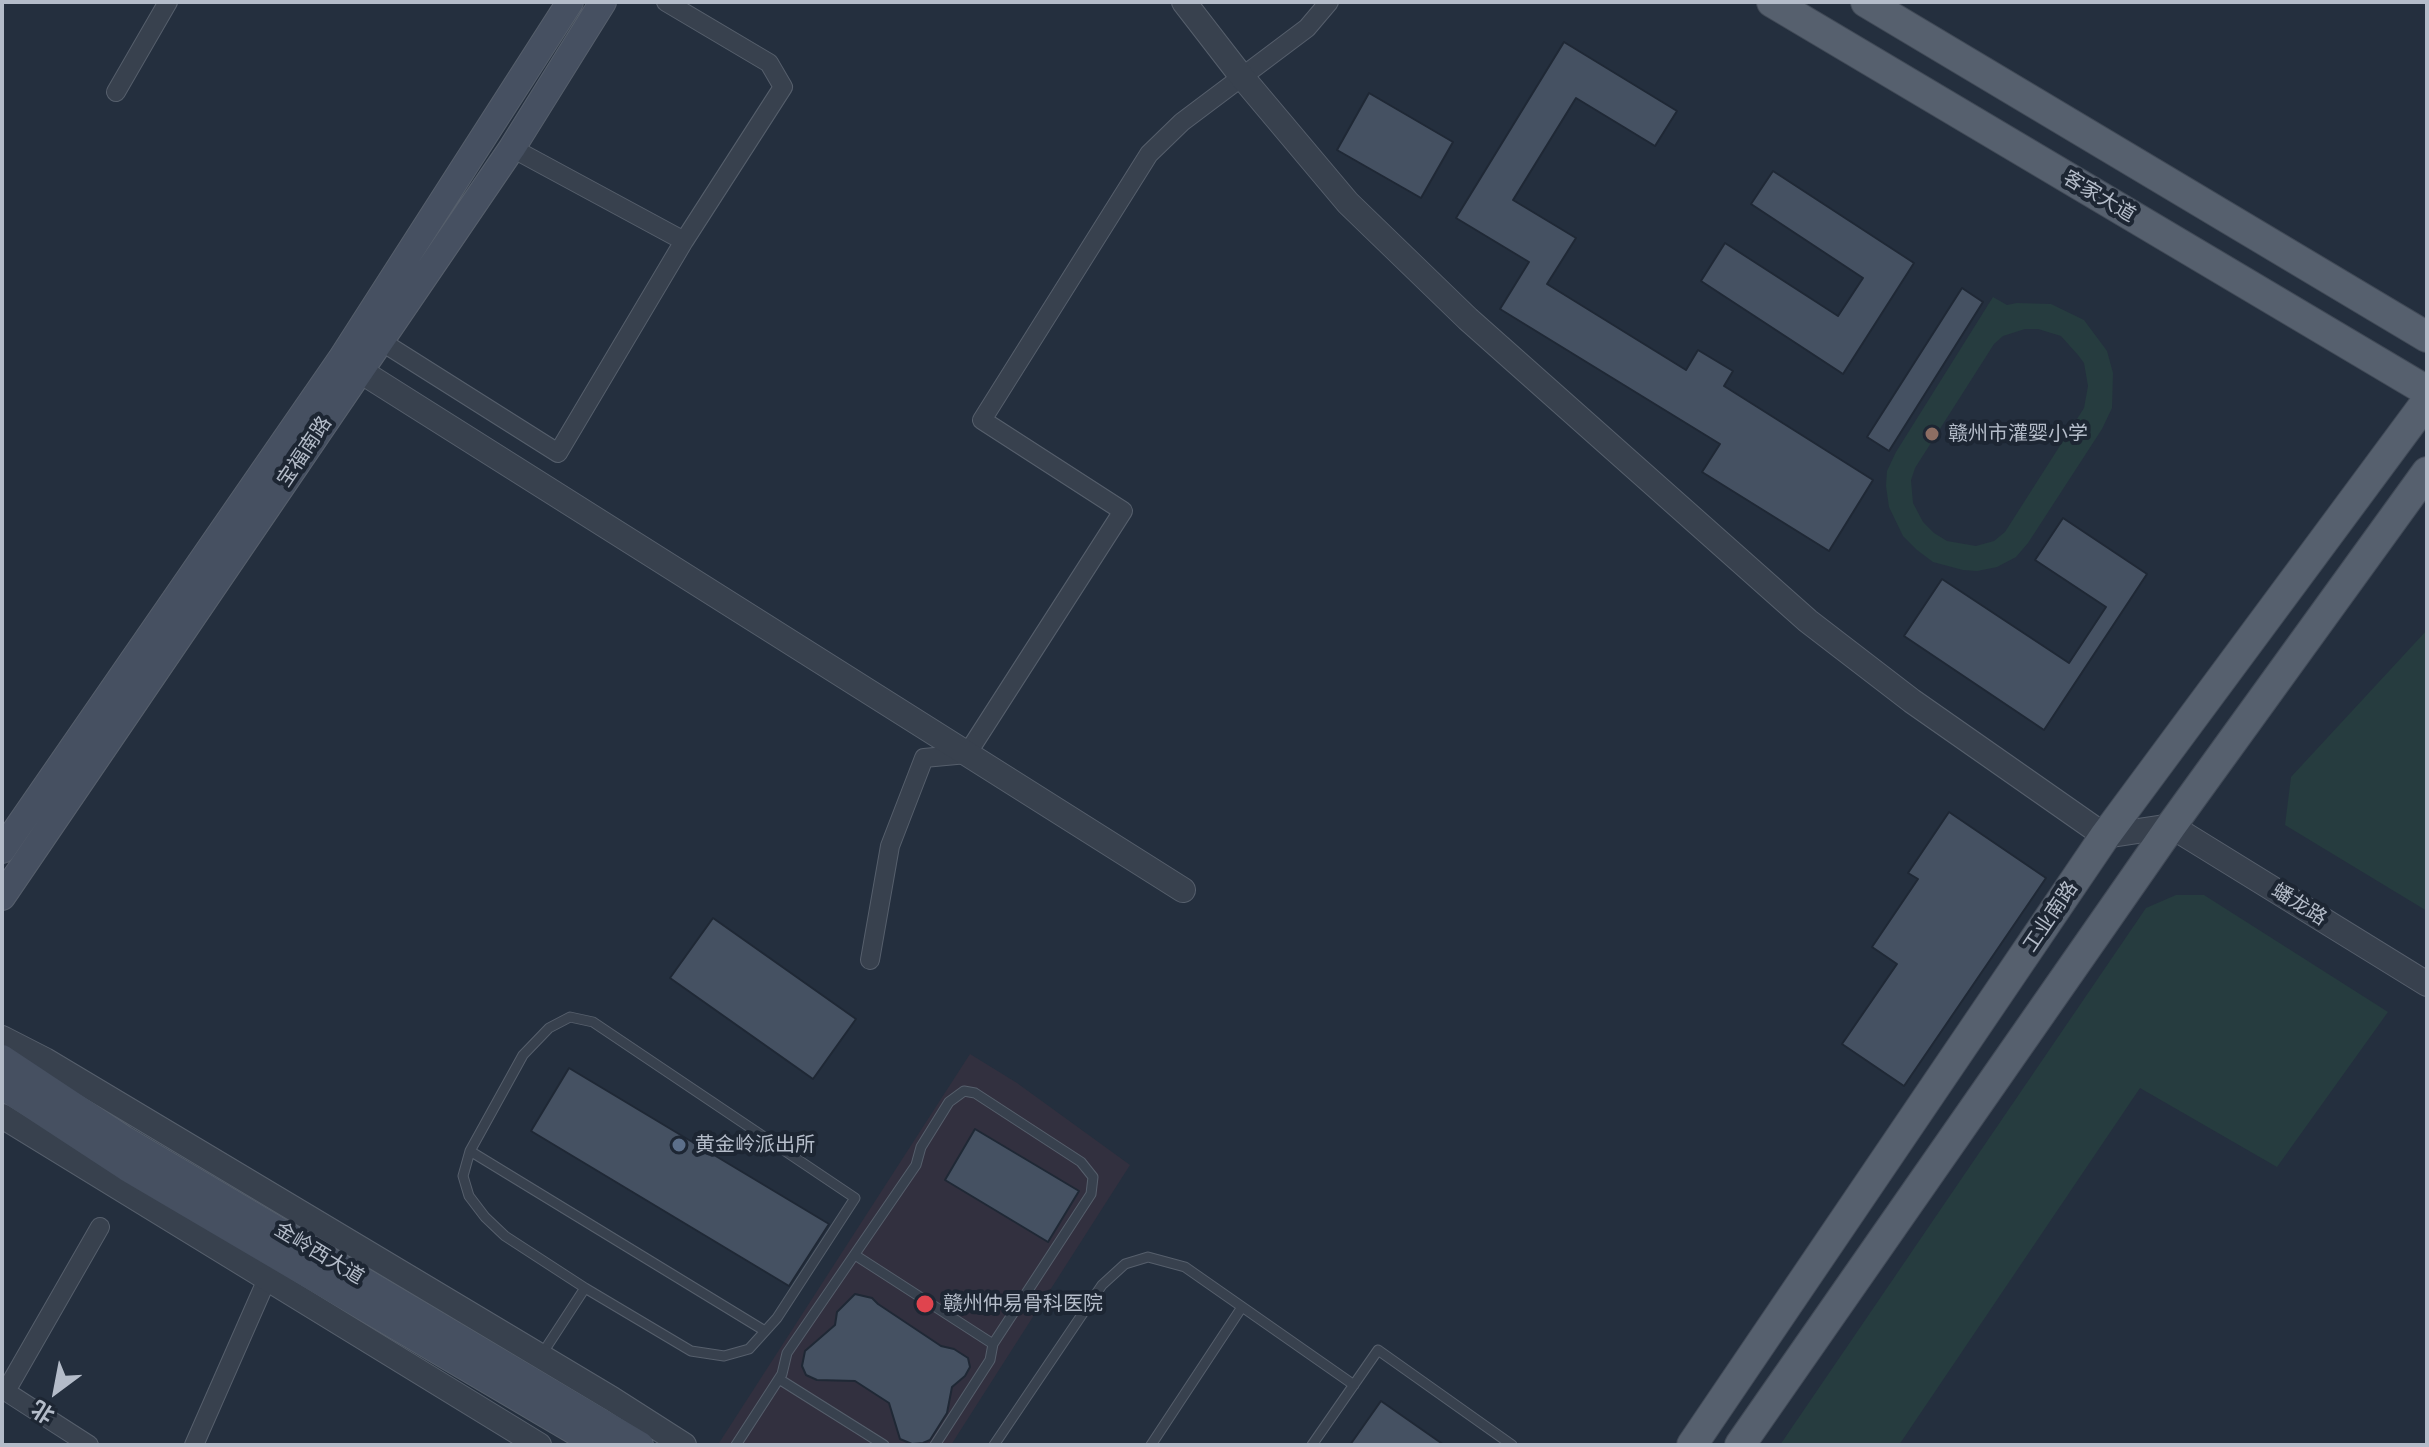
<!DOCTYPE html>
<meta charset="utf-8">
<style>
body{margin:0}
#map{position:relative;width:2429px;height:1447px;overflow:hidden;background:#242f3e;font-family:"Fira Sans","Noto Sans SC",sans-serif}
canvas{display:block}
.frame{position:absolute;inset:0;border:4px solid #b4bcc9;pointer-events:none}
.north{position:absolute;left:16px;top:1351px;width:80px;height:80px;-webkit-text-stroke:6px #1d2633;paint-order:stroke;rotate:212deg;font-size:22px;font-weight:700;line-height:32px;text-align:center;color:#b4bcc9}
.north::after{content:'';display:block;margin:auto;width:28px;height:36px;background:#b4bcc9;clip-path:polygon(50% 0,100% 100%,50% 72%,0 100%)}
</style>
<div id="map">
<canvas width="2429" height="1447"></canvas>
<div class="frame"></div>
<div class="north">北</div>
</div>
<script>
const c = document.querySelector('canvas').getContext('2d');
c.lineJoin = 'round';
function paint(path, color) {
  c.fillStyle = color;
  c.fill(path, 'evenodd');
}
function poly(rows) {
  const path = new Path2D();
  for (const r of rows) {
    path.moveTo(r[0], r[1]);
    for (let i = 2; i < r.length; i += 2) path.lineTo(r[i], r[i + 1]);
  }
  return path;
}
function stroke(path, color, width, dash) {
  c.strokeStyle = color;
  c.lineWidth = width;
  c.lineCap = dash ? 'butt' : 'round';
  c.setLineDash(dash || []);
  c.stroke(path);
}
function drawText(font, color, halo, rows, align = 'center') {
  c.font = font + ' "Fira Sans","Noto Sans SC",sans-serif';
  c.lineWidth = 8;
  c.setLineDash([]);
  c.textBaseline = 'middle';
  c.strokeStyle = halo;
  c.fillStyle = color;
  for (const [text, x, y, turn = 0] of rows) {
    c.save();
    c.translate(x, y);
    c.rotate((+turn || 0) * Math.PI / 180);
    c.textAlign = isNaN(turn) ? turn : align;
    if (halo) c.strokeText(text, 0, 0);
    c.fillText(text, 0, 0);
    c.restore();
  }
}
const medical = poly([
 [970,1054,1017,1083,1130,1165,951,1445,722,1445,719,1443]
]);
const green = poly([
 [1993,297,2007,305,2017,303,2051,304,2084,320,2107,351,2113,373,2112,408,2102,429,2028,543,2016,557,1997,567,1977,571,1963,570,1933,562,1917,550,1903,536,1889,507,1886,486,1887,471,1896,452],
 [2025,329,2038,329,2061,336,2078,355,2084,363,2088,386,2084,408,2005,532,1994,541,1976,546,1947,541,1934,533,1923,522,1913,503,1911,480,1915,468,1994,344,2003,336],
 [2427,630,2427,911,2285,825,2291,777],
 [2176,895,2204,895,2388,1012,2277,1167,2140,1088,1899,1445,1780,1445,2146,908]
]);
const building = poly([
 [1564,42,1677,111,1655,146,1576,98,1513,200,1576,238,1547,284,1686,370,1698,350,1733,371,1724,386,1873,480,1829,551,1702,472,1720,444,1500,309,1529,262,1456,218,1564,42],
 [1369,93,1453,142,1421,198,1337,150,1369,93],
 [1773,171,1914,263,1843,374,1701,281,1725,243,1838,316,1863,278,1751,204,1773,171],
 [1962,288,1983,302,1889,451,1867,437,1962,288],
 [2063,518,2147,574,2044,730,1904,636,1942,579,2069,663,2106,607,2035,560,2063,518],
 [1949,812,2046,878,1904,1086,1842,1044,1897,964,1872,947,1918,879,1908,873,1949,812],
 [713,918,856,1019,813,1079,670,978,713,918],
 [569,1068,829,1224,789,1286,531,1131,569,1068],
 [975,1129,1079,1191,1048,1242,945,1180,975,1129],
 [855,1294,872,1298,878,1304,941,1346,954,1349,968,1358,970,1367,965,1376,952,1387,947,1413,930,1440,923,1443,912,1444,900,1439,889,1403,855,1381,817,1380,806,1375,802,1366,805,1351,835,1325,837,1312,855,1294],
 [1381,1401,1444,1445,1350,1445,1381,1401]
]);
const service = poly([
 [470,1151,765,1331],
 [855,1255,993,1344],
 [542,1354,585,1288,691,1351,724,1356,749,1349,777,1318,855,1198,593,1022,570,1017,549,1028,523,1055,470,1151,463,1176,469,1196,485,1217,505,1236,585,1288],
 [779,1379,884,1445],
 [736,1445,782,1374,787,1353,916,1165,921,1147,949,1102,964,1091,975,1093,1081,1162,1093,1177,1091,1194,993,1344,990,1360,935,1445],
 [994,1445,1102,1285,1125,1264,1148,1257,1185,1267,1354,1385],
 [1151,1445,1242,1307],
 [1312,1445,1378,1350,1512,1445]
]);
const minor = poly([
 [116,92,168,2],
 [512,148,684,241],
 [379,340,558,453,684,241,783,87,769,63,666,2],
 [870,960,890,846,924,758,967,754,1123,511,982,420,1149,154,1182,122,1307,28,1329,2],
 [2,1389,89,1445],
 [6,1391,100,1227],
 [194,1445,271,1270]
]);
const tertiary = poly([
 [1184,2,1242,77,1348,203,1468,319,1808,621,1912,701,2105,836,2171,826,2427,984],
 [343,360,1183,890],
 [2,1038,45,1060,612,1399,684,1445],
 [2,1116,539,1445]
]);
const secondary = poly([
 [2,850,341,359,570,2],
 [2,897,512,148,603,2],
 [2,1058,124,1139,640,1445],
 [2,1086,127,1168,598,1445]
]);
const primary = poly([
 [1772,2,2427,391],
 [1866,2,2427,337],
 [1692,1445,2105,836,2427,401],
 [1740,1445,2171,826,2427,472]
]);
const markers = [
 [1932,434,8,"#8d6e63"],
 [679,1145,8,"#5c6f8a"],
 [925,1304,10,"#e0444e"]
];
const streetNames = [
 ["客家大道",2099,197,31],
 ["宝福南路",305,452,-56],
 ["蟠龙路",2299,905,32],
 ["工业南路",2051,917,-56],
 ["金岭西大道",319,1254,31]
];
const poiNames = [
 ["赣州市灌婴小学",1948,434],
 ["黄金岭派出所",695,1145],
 ["赣州仲易骨科医院",943,1304]
];
paint(medical, '#32303f');
paint(green, '#263c3f');
paint(building, '#455162');
stroke(building, '#1f2835', 2);
stroke(service, '#565f6c', 11);
stroke(minor, '#565f6c', 20);
stroke(tertiary, '#565f6c', 26);
stroke(secondary, '#565f6c', 28);
stroke(primary, '#414a57', 32);
stroke(service, '#38414e', 9);
stroke(minor, '#38414e', 18);
stroke(tertiary, '#38414e', 24);
stroke(secondary, '#465061', 26);
stroke(primary, '#56606e', 30);
for (const [x, y, r, color] of markers) {
  const dot = new Path2D();
  dot.arc(x, y, r, 0, 2 * Math.PI);
  c.fillStyle = color;
  c.fill(dot);
  stroke(dot, '#1d2633', 3);
}
drawText('20px', '#b4bcc9', '#1d2633', streetNames);
drawText('20px', '#b4bcc9', '#1d2633', poiNames, 'left');
</script>
